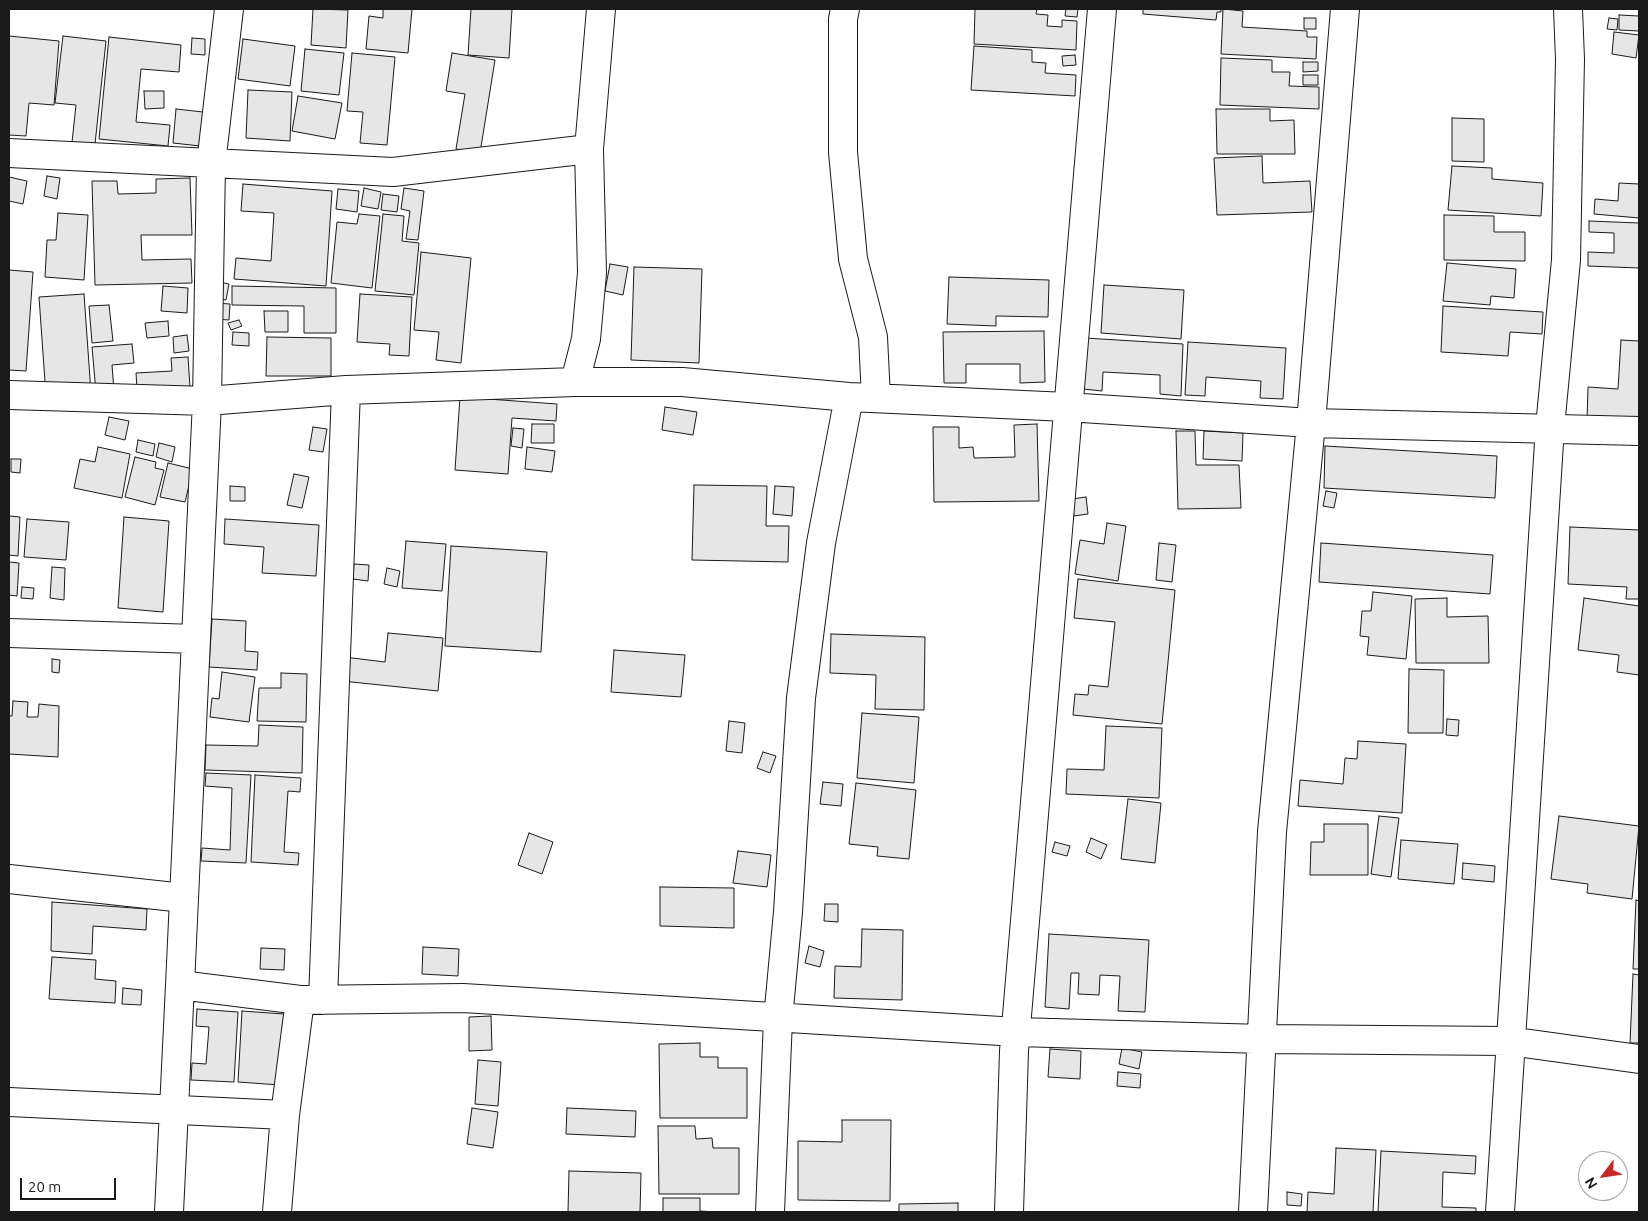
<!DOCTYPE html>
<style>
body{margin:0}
#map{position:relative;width:1648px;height:1221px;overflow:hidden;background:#fff;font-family:Ubuntu,sans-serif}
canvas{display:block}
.frame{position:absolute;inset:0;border:10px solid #1a1a1a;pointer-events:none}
.north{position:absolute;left:1578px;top:1151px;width:50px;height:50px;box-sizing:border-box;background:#fff;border:1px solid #a3a3a3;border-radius:50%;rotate:239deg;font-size:14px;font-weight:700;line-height:20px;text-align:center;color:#1a1a1a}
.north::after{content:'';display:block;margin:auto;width:18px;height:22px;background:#c62828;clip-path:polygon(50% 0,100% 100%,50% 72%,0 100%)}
.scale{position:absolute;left:20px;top:1178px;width:96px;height:22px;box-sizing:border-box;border:2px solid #1a1a1a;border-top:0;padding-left:6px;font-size:15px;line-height:18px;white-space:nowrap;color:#1a1a1a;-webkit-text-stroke:4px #fff;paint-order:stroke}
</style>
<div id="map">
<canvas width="1648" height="1221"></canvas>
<div class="frame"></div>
<div class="north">N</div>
<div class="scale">20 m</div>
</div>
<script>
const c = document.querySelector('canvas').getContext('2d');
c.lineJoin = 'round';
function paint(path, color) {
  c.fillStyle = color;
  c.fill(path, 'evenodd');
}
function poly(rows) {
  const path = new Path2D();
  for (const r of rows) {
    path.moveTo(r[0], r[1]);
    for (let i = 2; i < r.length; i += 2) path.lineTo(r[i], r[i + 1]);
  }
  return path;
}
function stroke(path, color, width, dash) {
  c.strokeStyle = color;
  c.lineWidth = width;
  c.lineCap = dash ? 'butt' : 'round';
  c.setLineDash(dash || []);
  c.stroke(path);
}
const building = poly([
 [313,9,348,10,346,48,311,45,313,9],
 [383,9,412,9,408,53,366,49,369,16,383,18,383,9],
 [471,9,512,9,509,58,468,55,471,9],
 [975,9,1037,9,1036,14,1048,15,1047,26,1062,27,1062,20,1077,21,1076,50,974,44,975,9],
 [1066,9,1078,9,1077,17,1065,16,1066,9],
 [1143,9,1221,9,1221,12,1217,12,1216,20,1143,14,1143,9],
 [1223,9,1243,11,1242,27,1307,31,1307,37,1317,37,1316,59,1221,54,1223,9],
 [1619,15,1639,16,1639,31,1619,30,1619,15],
 [1304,18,1316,18,1316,29,1304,29,1304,18],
 [1609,18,1618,19,1617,30,1607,29,1609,18],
 [1614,32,1639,35,1636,58,1612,54,1614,32],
 [9,36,59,41,54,105,29,103,26,136,9,135,9,36],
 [63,36,106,41,95,144,72,142,76,105,55,103,63,36],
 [109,37,181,45,179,72,141,69,136,122,170,125,168,146,99,139,109,37],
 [192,38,205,39,205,55,191,54,192,38],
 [243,39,295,46,290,86,238,79,243,39],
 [974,46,1032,50,1032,62,1046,63,1045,73,1076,75,1075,96,971,90,974,46],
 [305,49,344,53,339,95,301,91,305,49],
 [352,53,395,57,387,145,360,143,363,112,347,111,352,53],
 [452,53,495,60,480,153,456,149,465,94,446,91,452,53],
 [1075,55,1076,65,1063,66,1062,56,1075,55],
 [1221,58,1272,60,1272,72,1290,72,1289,86,1319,87,1319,109,1220,105,1221,58],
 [1303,62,1318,62,1318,71,1303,72,1303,62],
 [1303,75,1318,75,1318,85,1303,85,1303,75],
 [248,90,292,92,290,141,246,138,248,90],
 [144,91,164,91,164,108,145,109,144,91],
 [298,96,342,103,335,139,292,131,298,96],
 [176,109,203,112,200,146,173,143,176,109],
 [1216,109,1270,109,1270,121,1294,120,1295,154,1217,154,1216,109],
 [1452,118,1484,119,1484,162,1452,161,1452,118],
 [1262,156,1263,183,1310,181,1312,212,1217,215,1214,158,1262,156],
 [1452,166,1492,168,1492,179,1543,183,1541,216,1448,210,1452,166],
 [47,176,60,178,57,199,44,196,47,176],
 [9,177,27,181,23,204,9,201,9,177],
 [190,178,192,235,141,235,142,260,191,259,192,283,95,285,92,181,117,181,118,194,156,193,156,179,190,178],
 [1639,178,1639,218,1594,214,1595,199,1618,201,1619,183,1639,184,1639,178],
 [243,184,332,191,326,286,234,279,236,258,271,261,274,213,241,211,243,184],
 [364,188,381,192,378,209,361,206,364,188],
 [404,188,424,191,418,240,406,239,410,211,401,209,404,188],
 [338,189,359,191,357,212,336,209,338,189],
 [383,194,399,196,397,212,381,210,383,194],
 [58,213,88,215,84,280,45,277,47,240,56,240,58,213],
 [359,214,380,216,372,288,331,283,337,222,357,224,359,214],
 [383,214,404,216,402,241,419,243,414,295,375,291,383,214],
 [1444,215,1494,216,1494,232,1525,232,1525,261,1444,260,1444,215],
 [1589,221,1639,223,1639,268,1588,266,1588,252,1614,253,1614,233,1589,232,1589,221],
 [421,252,471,258,461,363,436,360,439,332,414,330,421,252],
 [1447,263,1516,269,1514,298,1491,296,1490,305,1443,301,1447,263],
 [610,264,628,267,623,295,605,291,610,264],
 [634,267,702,269,699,363,631,360,634,267],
 [9,270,33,272,26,371,9,370,9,270],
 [949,277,1049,280,1048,317,996,316,996,326,947,324,949,277],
 [215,281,229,284,226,300,213,298,215,281],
 [1104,285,1184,290,1181,339,1101,333,1104,285],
 [163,286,188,288,187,313,161,311,163,286],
 [232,286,336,288,336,333,304,333,304,306,232,305,232,286],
 [84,294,91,393,46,396,39,297,84,294],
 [360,294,412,297,409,356,389,355,390,344,357,342,360,294],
 [215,303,230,304,229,320,214,319,215,303],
 [109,305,113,341,92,343,89,306,109,305],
 [1443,306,1543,312,1542,334,1510,332,1508,356,1441,352,1443,306],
 [264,311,288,311,288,332,265,332,264,311],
 [239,320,242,326,231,330,228,323,239,320],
 [168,321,169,336,147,338,145,323,168,321],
 [1044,331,1045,382,1020,383,1020,364,966,364,966,383,944,383,943,332,1044,331],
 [233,332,249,333,249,346,232,345,233,332],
 [187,335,189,351,174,353,173,337,187,335],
 [267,337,331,338,331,376,266,376,267,337],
 [1085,338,1183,344,1181,396,1160,394,1160,375,1103,372,1102,391,1083,389,1085,338],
 [1621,340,1639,341,1639,423,1587,420,1588,387,1618,389,1621,340],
 [1188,342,1286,348,1283,399,1260,398,1261,381,1206,377,1205,396,1185,395,1188,342],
 [132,344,134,363,112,365,114,391,96,392,92,347,132,344],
 [188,357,190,387,137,389,136,373,172,371,171,358,188,357],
 [460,397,557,404,556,421,512,418,508,474,455,470,460,397],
 [665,407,697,412,693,435,662,430,665,407],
 [109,417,129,421,125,440,105,435,109,417],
 [532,424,554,424,554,443,531,443,532,424],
 [1037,424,1039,501,934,502,933,427,959,427,959,448,973,447,974,458,1015,457,1014,425,1037,424],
 [313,427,327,429,323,452,309,450,313,427],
 [513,428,524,429,522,448,511,446,513,428],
 [1176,431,1195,431,1196,465,1239,465,1241,508,1178,509,1176,431],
 [1204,431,1243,433,1242,461,1203,459,1204,431],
 [138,440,155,444,153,456,136,452,138,440],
 [159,443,175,447,172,462,156,457,159,443],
 [1325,446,1497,456,1495,498,1324,488,1325,446],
 [98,447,130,454,122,498,74,488,80,459,95,462,98,447],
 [527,447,555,451,552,472,525,469,527,447],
 [135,457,156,462,155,468,164,470,155,505,125,497,135,457],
 [11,459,21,459,20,473,11,472,11,459],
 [168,463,193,469,185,502,160,497,168,463],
 [294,474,309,477,302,508,287,505,294,474],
 [694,485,767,486,766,526,789,526,788,562,692,560,694,485],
 [230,486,245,487,245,501,230,501,230,486],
 [775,486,794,487,792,516,773,514,775,486],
 [1326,491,1337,493,1334,508,1323,506,1326,491],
 [1086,497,1088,514,1074,516,1072,499,1086,497],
 [9,516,20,517,18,556,9,555,9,516],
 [124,517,169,521,163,612,118,608,124,517],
 [27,519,69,522,66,560,24,557,27,519],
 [225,519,319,525,316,576,262,573,264,547,224,544,225,519],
 [1107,523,1126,526,1118,581,1075,574,1080,540,1104,544,1107,523],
 [1570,527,1639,530,1639,599,1626,599,1627,587,1568,584,1570,527],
 [406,541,446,544,442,591,402,588,406,541],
 [1159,543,1176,545,1172,582,1156,580,1159,543],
 [1321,543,1493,555,1490,594,1319,582,1321,543],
 [451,546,547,552,541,652,445,646,451,546],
 [9,562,19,563,17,596,9,595,9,562],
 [354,564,369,565,368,581,353,579,354,564],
 [52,567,65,568,64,600,50,598,52,567],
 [387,568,400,571,397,587,384,584,387,568],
 [1078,579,1175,590,1162,724,1073,715,1075,694,1088,695,1089,685,1108,687,1115,622,1074,618,1078,579],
 [22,587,34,588,33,599,21,598,22,587],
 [1373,592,1412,596,1406,659,1367,655,1369,637,1360,636,1362,611,1371,611,1373,592],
 [1447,598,1447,617,1488,616,1489,663,1416,663,1415,599,1447,598],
 [1584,598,1639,606,1639,675,1617,672,1619,655,1578,650,1584,598],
 [212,619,246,621,245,651,258,652,257,670,209,667,212,619],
 [388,633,443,638,438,691,342,681,344,657,385,662,388,633],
 [831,634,925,637,924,710,875,709,876,675,830,673,831,634],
 [614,650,685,655,681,697,611,692,614,650],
 [52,659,60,660,59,673,52,672,52,659],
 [1409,669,1444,670,1443,733,1408,733,1409,669],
 [222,672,255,677,249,722,210,717,212,698,219,699,222,672],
 [281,673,307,674,306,722,257,721,259,688,281,688,281,673],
 [13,701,28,702,27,717,38,717,39,704,59,706,58,757,9,754,9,716,12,716,13,701],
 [862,713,919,717,914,783,857,778,862,713],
 [1447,719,1459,720,1458,736,1446,735,1447,719],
 [729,721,745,723,742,753,726,751,729,721],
 [259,725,303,727,302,773,205,770,206,745,258,746,259,725],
 [1106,726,1162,728,1159,798,1066,794,1067,769,1104,770,1106,726],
 [1358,741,1406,744,1402,813,1298,806,1300,780,1343,784,1345,758,1357,759,1358,741],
 [763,752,776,756,770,773,757,768,763,752],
 [206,773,251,775,246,863,201,861,202,848,230,850,232,788,205,786,206,773],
 [255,775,301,778,300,792,288,791,284,852,299,853,298,865,251,862,255,775],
 [823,782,843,784,841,806,820,804,823,782],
 [856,783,916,790,909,859,877,856,878,847,849,844,856,783],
 [1128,799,1161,803,1155,863,1121,859,1128,799],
 [1379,816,1399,818,1391,877,1371,874,1379,816],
 [1559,816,1639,826,1632,899,1587,893,1588,884,1551,879,1559,816],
 [1324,824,1368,824,1368,875,1310,875,1311,842,1324,842,1324,824],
 [529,833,553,842,542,874,518,865,529,833],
 [1091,838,1107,845,1101,859,1086,852,1091,838],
 [1401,840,1458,844,1454,884,1398,879,1401,840],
 [1055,842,1070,846,1067,856,1052,852,1055,842],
 [738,851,771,855,767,887,733,883,738,851],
 [1463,863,1495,866,1494,882,1462,879,1463,863],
 [660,887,734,888,734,928,660,926,660,887],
 [1636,900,1639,901,1639,969,1633,969,1636,900],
 [52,902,147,909,146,930,93,926,92,954,51,951,52,902],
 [825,904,838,904,838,922,824,921,825,904],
 [862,929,903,930,902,1000,834,998,835,966,861,967,862,929],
 [1049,934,1149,940,1145,1012,1118,1011,1120,976,1100,975,1099,995,1078,994,1079,973,1071,973,1069,1009,1045,1007,1049,934],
 [809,946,824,951,820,967,805,963,809,946],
 [423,947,459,949,458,976,422,974,423,947],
 [261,948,285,949,284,970,260,969,261,948],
 [52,957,96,960,95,979,116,981,115,1003,49,999,52,957],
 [1633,974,1639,975,1639,1043,1630,1043,1633,974],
 [123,988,142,990,141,1005,122,1004,123,988],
 [197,1009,238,1012,234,1082,191,1080,192,1063,206,1064,209,1027,196,1026,197,1009],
 [242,1011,284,1014,280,1085,238,1082,242,1011],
 [491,1016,492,1050,469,1051,469,1017,491,1016],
 [700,1043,700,1057,718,1057,718,1068,747,1068,747,1118,660,1118,659,1044,700,1043],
 [1122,1048,1142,1052,1139,1069,1119,1064,1122,1048],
 [1050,1049,1081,1051,1080,1079,1048,1077,1050,1049],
 [478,1060,501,1062,498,1106,475,1104,478,1060],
 [1118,1072,1141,1074,1140,1088,1117,1086,1118,1072],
 [472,1108,498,1112,493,1148,467,1144,472,1108],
 [567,1108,636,1111,635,1137,566,1134,567,1108],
 [842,1120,891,1120,890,1201,798,1200,798,1141,842,1142,842,1120],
 [658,1126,695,1126,696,1139,712,1138,713,1148,739,1148,739,1194,659,1194,658,1126],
 [1336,1148,1376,1150,1373,1212,1307,1212,1308,1192,1334,1194,1336,1148],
 [1381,1151,1476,1156,1475,1174,1443,1172,1442,1207,1476,1208,1476,1212,1378,1212,1381,1151],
 [569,1171,641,1173,640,1212,568,1212,569,1171],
 [1287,1192,1302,1194,1301,1206,1287,1205,1287,1192],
 [663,1198,700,1198,700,1211,717,1212,663,1212,663,1198],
 [958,1203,958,1212,899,1212,899,1204,958,1203]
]);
const street = poly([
 [229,9,211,164,207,401,180,985,300,1000,463,998,1017,1032,1263,1039,1509,1041,1639,1059],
 [845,9,843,19,843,152,853,259,873,337,876,398],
 [9,153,393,172,589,149],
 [575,382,586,339,592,273,589,149,601,9],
 [9,395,207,401,346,390,575,382,682,382,849,397,1067,407,1311,423,1639,431],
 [9,633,196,639],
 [9,879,184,898],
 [323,1000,346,390],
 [9,1102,285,1115],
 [169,1212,180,985],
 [277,1212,285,1115,300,1000],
 [770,1212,778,1019,788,912,801,698,821,543,849,397],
 [1009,1212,1014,1051,1102,9],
 [1253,1212,1272,832,1311,423,1345,9],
 [1500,1212,1550,427,1566,260,1570,59,1568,9]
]);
paint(building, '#e6e6e6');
stroke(building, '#1a1a1a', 1);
stroke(street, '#1a1a1a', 30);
stroke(street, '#fff', 28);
</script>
